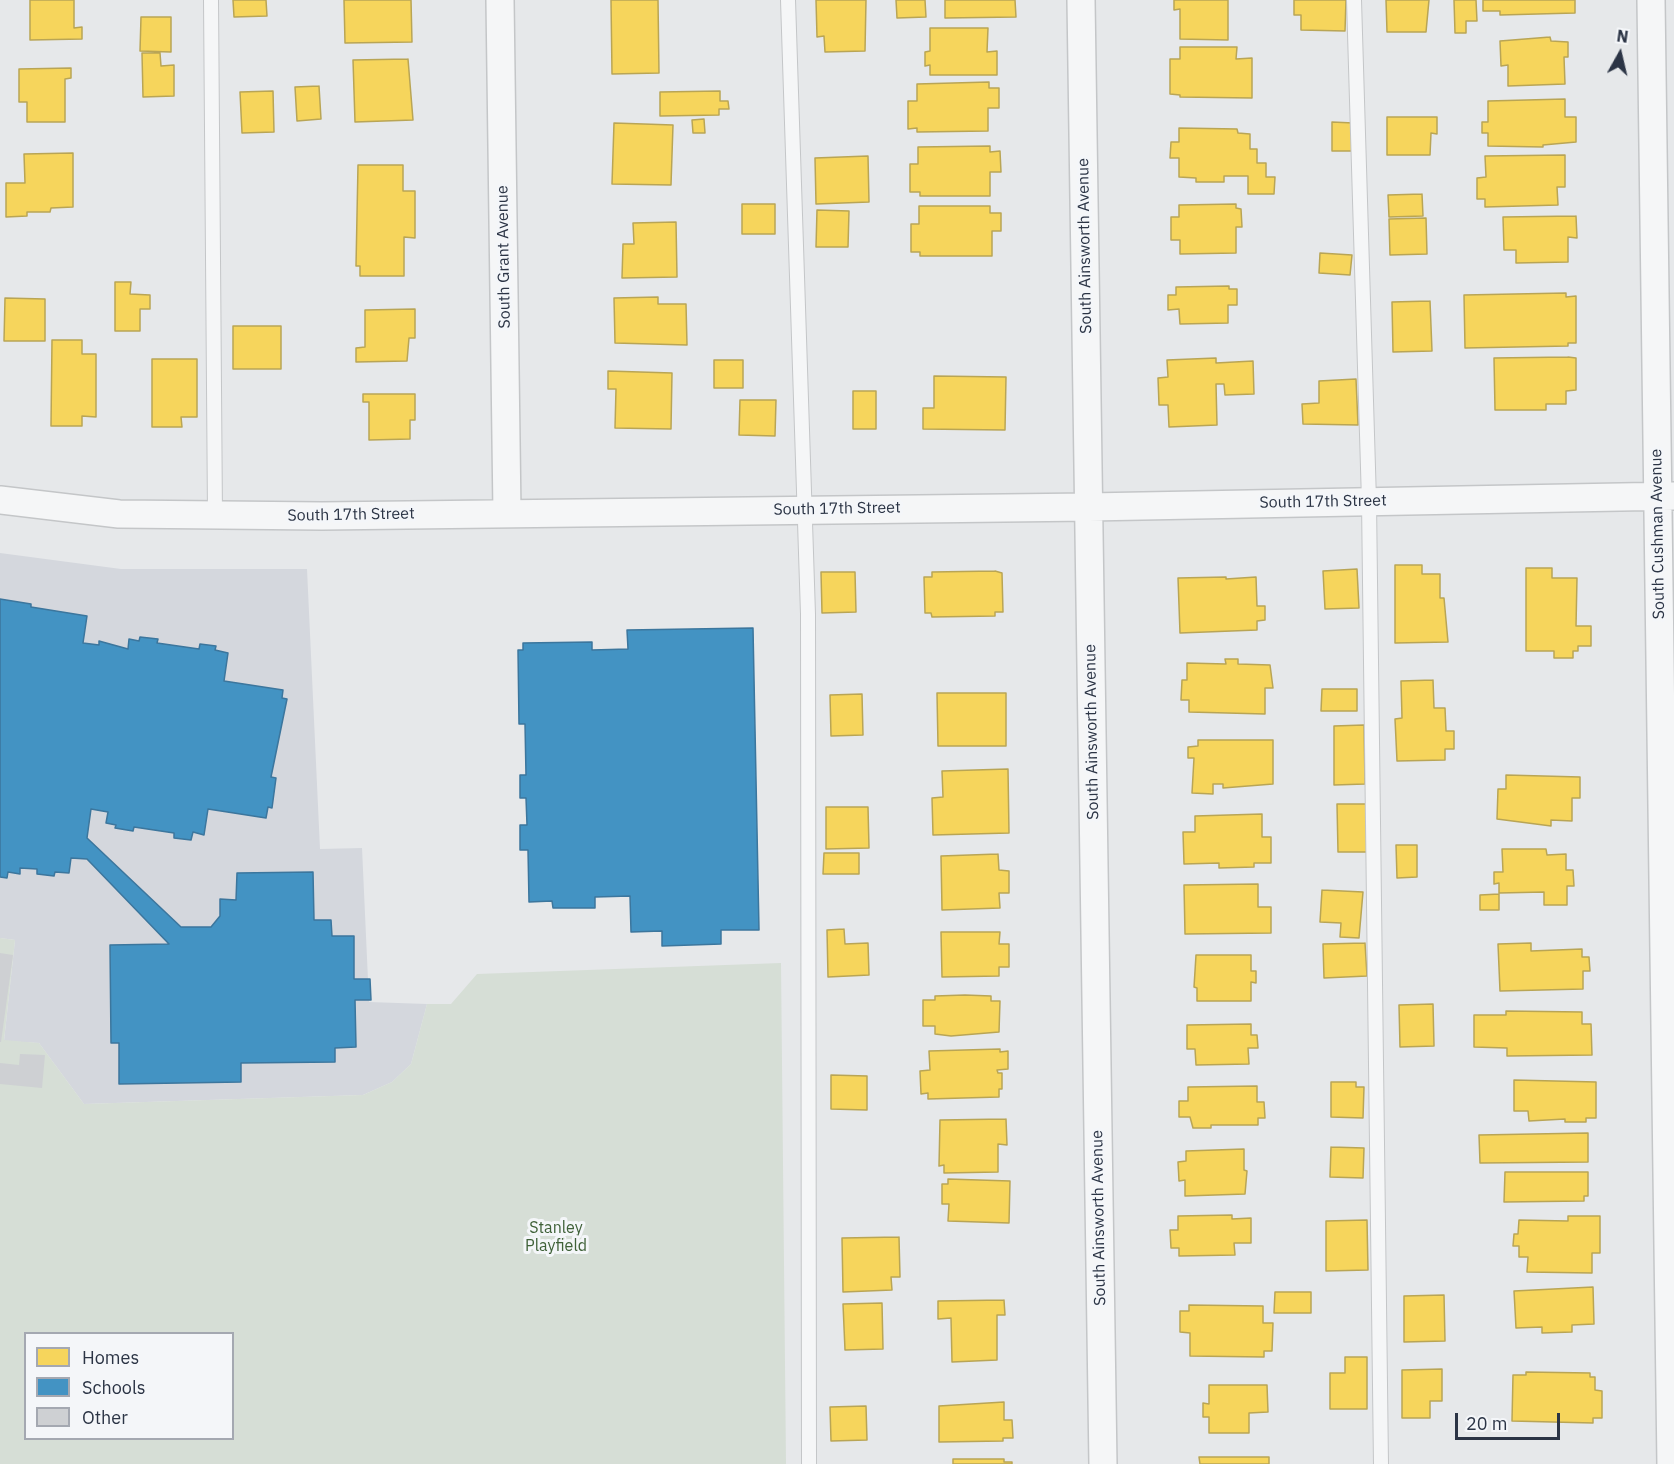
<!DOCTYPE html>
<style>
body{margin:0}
#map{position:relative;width:1674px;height:1464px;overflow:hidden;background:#e6e8ea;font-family:"IBM Plex Sans",sans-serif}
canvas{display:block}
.legend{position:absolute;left:24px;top:1332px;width:210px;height:108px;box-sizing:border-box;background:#f4f6f9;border:2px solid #a4a8b1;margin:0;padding:8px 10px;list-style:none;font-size:18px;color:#2b3445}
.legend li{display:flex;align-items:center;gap:12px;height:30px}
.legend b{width:30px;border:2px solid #a4a8b1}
.north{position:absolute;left:1590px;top:24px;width:60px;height:60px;-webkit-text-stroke:4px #f4f6f9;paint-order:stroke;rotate:8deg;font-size:16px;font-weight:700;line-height:24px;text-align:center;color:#2b3445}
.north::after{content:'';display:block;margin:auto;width:21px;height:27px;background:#2b3445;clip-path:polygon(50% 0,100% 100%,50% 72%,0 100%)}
.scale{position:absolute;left:1455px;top:1413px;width:105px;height:27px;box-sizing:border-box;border:3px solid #2b3445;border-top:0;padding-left:8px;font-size:18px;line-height:21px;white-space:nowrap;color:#2b3445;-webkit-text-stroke:4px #f4f6f9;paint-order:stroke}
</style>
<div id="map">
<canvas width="1674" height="1464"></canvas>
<ul class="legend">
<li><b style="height:16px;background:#f6d55c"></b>Homes</li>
<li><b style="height:16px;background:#4393c3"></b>Schools</li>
<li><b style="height:16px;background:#ced0d3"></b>Other</li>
</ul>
<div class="north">N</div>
<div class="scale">20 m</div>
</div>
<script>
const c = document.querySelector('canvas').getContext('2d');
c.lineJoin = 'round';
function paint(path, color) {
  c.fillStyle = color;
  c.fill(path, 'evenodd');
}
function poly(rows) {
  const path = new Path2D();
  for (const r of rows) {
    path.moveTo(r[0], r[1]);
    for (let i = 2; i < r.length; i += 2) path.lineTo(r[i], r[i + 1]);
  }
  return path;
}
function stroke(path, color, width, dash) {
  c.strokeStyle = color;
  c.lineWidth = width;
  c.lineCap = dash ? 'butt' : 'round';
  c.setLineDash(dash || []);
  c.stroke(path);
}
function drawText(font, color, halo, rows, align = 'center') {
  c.font = font + ' "IBM Plex Sans",sans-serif';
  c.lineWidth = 6;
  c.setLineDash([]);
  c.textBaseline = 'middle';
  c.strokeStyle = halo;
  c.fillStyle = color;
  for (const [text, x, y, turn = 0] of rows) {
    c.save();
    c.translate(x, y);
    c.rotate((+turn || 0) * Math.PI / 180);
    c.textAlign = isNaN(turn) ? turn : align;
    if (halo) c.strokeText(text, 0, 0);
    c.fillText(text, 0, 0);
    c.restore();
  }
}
const built = poly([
 [0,553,121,569,307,569,320,849,362,848,369,1002,427,1004,411,1064,392,1082,363,1095,84,1104,39,1043,4,1041,15,940,0,938]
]);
const green = poly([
 [0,938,15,940,4,1040,39,1043,84,1104,363,1095,392,1082,411,1064,427,1004,451,1004,477,974,781,963,786,1464,0,1464],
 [26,1334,232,1334,232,1438,26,1438]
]);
const homes = poly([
 [30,0,74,0,74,28,82,27,82,39,30,40,30,0],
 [233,0,266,0,267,16,234,17,233,0],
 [344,0,411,0,412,42,345,43,344,0],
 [611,0,658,0,659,73,612,74,611,0],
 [816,0,866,0,865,51,825,52,824,36,817,37,816,0],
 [896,0,925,0,926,17,897,18,896,0],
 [945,0,1015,0,1016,17,945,18,945,0],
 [1174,0,1228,0,1228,40,1180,39,1180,9,1174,10,1174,0],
 [1294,0,1346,0,1345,31,1301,30,1301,15,1294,15,1294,0],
 [1386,0,1429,0,1426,32,1387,32,1386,0],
 [1454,0,1476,0,1477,21,1466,21,1466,33,1455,33,1454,0],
 [1483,0,1575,0,1575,13,1500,15,1500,11,1483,11,1483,0],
 [141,17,171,17,171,52,140,51,141,17],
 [930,28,988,28,987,52,997,51,997,75,930,75,930,65,925,66,925,52,930,51,930,28],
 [1550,37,1551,41,1568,42,1568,57,1564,57,1565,84,1508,86,1508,65,1501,66,1500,41,1550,37],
 [1180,47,1237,47,1236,59,1252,58,1252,98,1180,97,1180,95,1170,94,1170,59,1180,59,1180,47],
 [142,53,160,53,161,66,174,65,174,96,143,97,142,53],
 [408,59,413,120,355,122,353,60,408,59],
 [71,68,71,78,65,79,65,122,27,122,27,102,19,102,19,69,71,68],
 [989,82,989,88,999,88,999,108,988,108,988,131,917,132,917,128,908,129,908,101,917,101,917,84,989,82],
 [319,86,321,119,297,121,295,87,319,86],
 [273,91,274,132,242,133,240,92,273,91],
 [720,91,720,101,728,101,729,109,719,109,719,115,660,116,660,92,720,91],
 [1565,99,1565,117,1576,117,1576,142,1543,145,1543,147,1488,146,1488,133,1482,133,1482,122,1488,122,1488,101,1565,99],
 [1387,117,1437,117,1437,134,1431,133,1430,155,1387,155,1387,117],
 [704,119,705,133,693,133,692,120,704,119],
 [1332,122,1353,123,1352,151,1332,151,1332,122],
 [614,123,673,125,671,185,612,184,614,123],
 [1179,128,1237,129,1238,133,1250,134,1250,149,1257,149,1257,163,1266,163,1266,177,1275,177,1274,194,1248,194,1248,176,1224,176,1224,182,1196,182,1196,178,1179,177,1179,158,1170,158,1171,142,1179,142,1179,128],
 [990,146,990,152,1000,151,1001,172,990,172,990,196,920,196,920,192,910,192,910,164,918,164,918,147,990,146],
 [73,153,73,207,51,208,50,212,27,212,27,216,6,217,6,183,25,183,24,154,73,153],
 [1565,155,1565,187,1557,187,1558,205,1485,207,1485,199,1477,199,1477,178,1486,177,1485,156,1565,155],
 [868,156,869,202,816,204,815,158,868,156],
 [358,165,403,165,403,191,415,191,415,238,404,237,404,276,360,276,360,266,356,266,358,165],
 [1422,194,1423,216,1389,217,1388,195,1422,194],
 [742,204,775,204,775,234,742,234,742,204],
 [1236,204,1236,208,1241,209,1242,227,1236,227,1236,253,1180,254,1180,240,1171,240,1171,217,1179,217,1179,205,1236,204],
 [919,206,990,206,990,213,1001,213,1001,231,992,231,992,256,920,256,920,252,911,252,911,224,919,224,919,206],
 [817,210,849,211,848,247,816,247,817,210],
 [1576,216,1577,238,1568,237,1568,262,1516,263,1516,250,1504,250,1503,217,1576,216],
 [1426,218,1427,254,1390,255,1389,219,1426,218],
 [676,222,677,277,622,278,623,244,634,244,633,223,676,222],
 [1320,253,1352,255,1350,275,1319,273,1320,253],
 [115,282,131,282,130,294,150,295,150,309,140,309,140,331,115,331,115,282],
 [1229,286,1229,289,1237,289,1237,305,1228,305,1228,323,1180,324,1179,309,1168,310,1168,295,1176,295,1176,287,1229,286],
 [1566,293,1566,297,1576,296,1576,343,1568,343,1568,346,1465,348,1464,295,1566,293],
 [658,297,658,304,686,304,687,345,615,343,614,298,658,297],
 [5,298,45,299,45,341,4,341,5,298],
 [1430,301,1432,351,1393,352,1392,302,1430,301],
 [415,309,415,338,409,338,407,361,356,362,356,348,365,347,365,310,415,309],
 [233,326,281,326,281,369,233,369,233,326],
 [52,340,82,340,82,354,96,354,96,417,82,416,82,426,51,426,52,340],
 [1568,357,1576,358,1576,390,1566,391,1566,404,1546,404,1546,410,1495,410,1494,358,1568,357],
 [1216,358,1216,363,1253,361,1254,394,1225,395,1224,384,1216,384,1217,425,1169,427,1168,405,1159,405,1158,378,1168,377,1167,360,1216,358],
 [152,359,197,359,197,417,181,417,182,427,152,427,152,359],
 [714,360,743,360,743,388,714,388,714,360],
 [608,371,672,373,671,429,615,428,616,389,608,389,608,371],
 [934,376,1006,377,1005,430,923,429,923,408,934,408,934,376],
 [1356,379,1358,425,1303,424,1302,404,1319,403,1319,381,1356,379],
 [853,391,876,391,876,429,853,429,853,391],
 [363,394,415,394,415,420,410,420,410,439,369,440,369,402,363,402,363,394],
 [740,400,776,400,775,436,739,435,740,400],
 [1395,565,1422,565,1422,574,1440,574,1440,598,1444,598,1448,642,1395,643,1395,565],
 [1526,568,1552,568,1552,578,1577,578,1576,626,1591,626,1591,646,1578,646,1578,651,1573,651,1573,658,1554,658,1554,651,1526,651,1526,568],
 [1357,569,1359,608,1325,609,1323,571,1357,569],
 [995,571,1002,573,1003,612,995,612,995,616,932,617,931,613,925,613,924,577,932,577,932,572,995,571],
 [821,572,855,572,856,612,822,613,821,572],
 [1226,577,1226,579,1256,577,1257,606,1265,606,1265,620,1257,621,1257,630,1180,633,1178,578,1226,577],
 [1225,659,1238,659,1238,664,1270,665,1273,688,1265,688,1265,714,1189,712,1189,700,1181,700,1182,680,1187,680,1187,663,1226,664,1225,659],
 [1433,680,1434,708,1445,708,1446,731,1454,731,1454,749,1445,749,1445,760,1397,761,1395,719,1402,718,1401,681,1433,680],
 [1322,689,1357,689,1357,711,1321,711,1322,689],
 [937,693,1006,693,1006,746,938,746,937,693],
 [862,694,863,735,831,736,830,695,862,694],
 [1364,725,1365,784,1334,785,1334,726,1364,725],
 [1198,740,1273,740,1273,784,1223,788,1223,784,1213,784,1213,794,1192,793,1194,758,1188,758,1188,747,1198,746,1198,740],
 [1008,769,1009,833,933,835,932,798,943,797,942,771,1008,769],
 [1506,775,1580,777,1580,798,1572,798,1572,821,1551,820,1551,826,1497,819,1498,789,1506,789,1506,775],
 [1337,804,1366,804,1367,852,1338,852,1337,804],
 [826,807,868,807,869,848,826,849,826,807],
 [1262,814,1262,837,1271,837,1271,863,1254,863,1254,867,1219,868,1219,863,1184,864,1183,832,1195,832,1195,816,1262,814],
 [1396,845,1417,845,1417,877,1397,878,1396,845],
 [1502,849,1546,849,1547,855,1566,854,1566,870,1573,870,1574,886,1567,886,1567,905,1544,905,1544,892,1499,893,1499,883,1494,884,1494,872,1503,872,1502,849],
 [824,853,859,853,859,874,823,874,824,853],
 [998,854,999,870,1009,871,1009,893,999,893,1000,908,942,910,941,856,998,854],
 [1258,884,1258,907,1271,907,1271,933,1185,934,1184,885,1258,884],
 [1322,890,1363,892,1359,938,1340,937,1341,923,1320,922,1322,890],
 [1499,894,1499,910,1480,910,1480,895,1499,894],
 [844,929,845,944,868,943,869,975,828,977,827,930,844,929],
 [941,932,1000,932,999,944,1009,944,1009,967,999,967,999,976,942,977,941,932],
 [1365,943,1367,976,1324,978,1323,944,1365,943],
 [1531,943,1531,951,1582,949,1582,957,1589,957,1590,971,1583,971,1583,989,1500,991,1498,944,1531,943],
 [1196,955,1251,955,1251,971,1256,971,1256,983,1251,982,1251,1001,1197,1001,1197,988,1194,987,1196,955],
 [965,995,991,996,991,1001,1000,1001,999,1032,951,1036,935,1034,935,1026,923,1026,923,1000,935,1000,935,996,965,995],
 [1433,1004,1434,1046,1400,1047,1399,1005,1433,1004],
 [1506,1011,1582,1012,1582,1024,1591,1024,1592,1055,1507,1056,1507,1048,1474,1047,1474,1015,1506,1015,1506,1011],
 [1251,1024,1251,1035,1257,1035,1258,1048,1248,1048,1249,1064,1196,1065,1195,1049,1187,1049,1187,1025,1251,1024],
 [1000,1049,1000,1052,1008,1051,1008,1069,997,1070,998,1073,1002,1073,1002,1089,999,1089,999,1097,928,1099,928,1093,921,1094,920,1071,930,1070,929,1051,1000,1049],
 [831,1075,867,1076,867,1110,831,1109,831,1075],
 [1514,1080,1596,1082,1596,1118,1586,1118,1586,1122,1565,1122,1565,1119,1529,1121,1528,1111,1514,1111,1514,1080],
 [1331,1082,1356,1082,1356,1087,1364,1087,1363,1118,1331,1117,1331,1082],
 [1257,1086,1257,1102,1264,1102,1265,1118,1258,1118,1258,1125,1211,1125,1211,1128,1193,1128,1190,1117,1179,1117,1179,1101,1188,1101,1188,1087,1257,1086],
 [1006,1119,1007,1145,998,1144,998,1172,944,1173,944,1165,939,1166,940,1120,1006,1119],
 [1588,1133,1588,1162,1480,1163,1479,1135,1588,1133],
 [1331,1147,1364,1148,1363,1178,1330,1177,1331,1147],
 [1244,1149,1244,1170,1247,1171,1245,1194,1185,1196,1185,1180,1179,1181,1178,1162,1186,1161,1186,1151,1244,1149],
 [1505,1172,1588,1172,1588,1196,1584,1196,1584,1201,1504,1202,1505,1172],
 [948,1179,1010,1181,1009,1223,948,1221,949,1204,942,1204,942,1184,948,1184,948,1179],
 [1232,1215,1232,1219,1251,1218,1251,1243,1234,1243,1235,1255,1179,1256,1179,1248,1171,1248,1170,1230,1178,1230,1178,1216,1232,1215],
 [1568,1216,1600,1216,1600,1253,1592,1253,1592,1273,1527,1272,1528,1257,1519,1257,1519,1246,1513,1246,1514,1234,1518,1234,1519,1220,1568,1221,1568,1216],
 [1367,1220,1368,1270,1326,1271,1326,1221,1367,1220],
 [899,1237,900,1277,891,1277,892,1290,843,1292,842,1238,899,1237],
 [1593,1287,1594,1324,1572,1325,1572,1332,1542,1333,1542,1327,1516,1328,1514,1291,1593,1287],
 [1275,1292,1311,1292,1311,1313,1274,1313,1275,1292],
 [1444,1295,1445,1341,1404,1342,1404,1296,1444,1295],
 [1004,1300,1005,1315,997,1315,997,1360,952,1362,951,1318,938,1319,938,1301,1004,1300],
 [882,1303,883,1349,845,1350,843,1304,882,1303],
 [1189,1305,1263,1306,1263,1323,1273,1323,1272,1351,1264,1351,1264,1357,1190,1356,1190,1333,1180,1332,1180,1311,1189,1311,1189,1305],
 [1345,1357,1367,1357,1367,1409,1330,1409,1330,1373,1345,1373,1345,1357],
 [1442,1369,1442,1401,1430,1401,1430,1418,1402,1418,1402,1370,1442,1369],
 [1526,1372,1590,1373,1590,1377,1595,1377,1595,1390,1602,1391,1602,1418,1593,1418,1593,1423,1512,1421,1513,1375,1526,1375,1526,1372],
 [1209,1385,1267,1385,1268,1412,1249,1413,1249,1433,1209,1433,1209,1417,1203,1417,1203,1403,1209,1404,1209,1385],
 [1004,1402,1004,1420,1012,1420,1013,1438,1003,1438,1003,1441,939,1442,939,1406,1004,1402],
 [866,1406,867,1440,831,1441,830,1407,866,1406],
 [1199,1457,1269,1457,1269,1464,1200,1464,1199,1457],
 [953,1459,1004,1459,1004,1462,1012,1462,1012,1464,953,1464,953,1459]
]);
const schools = poly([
 [0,599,31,604,31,607,87,616,83,643,99,645,99,641,128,649,129,639,139,641,140,637,158,639,157,643,199,649,200,644,216,646,215,650,228,653,224,681,283,690,282,698,287,699,271,777,276,778,272,808,268,807,266,818,208,809,204,835,193,832,191,840,174,838,174,833,134,827,133,831,115,828,116,825,106,823,108,812,91,809,87,838,181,927,211,927,220,916,220,899,236,900,237,873,313,872,314,920,331,920,332,936,354,936,354,979,370,979,371,1000,355,1000,356,1047,335,1048,335,1062,241,1063,241,1082,119,1084,119,1043,111,1043,110,945,169,944,87,859,71,858,69,873,55,872,54,876,37,874,37,869,20,868,20,874,8,872,7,878,0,877,0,599],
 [753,628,759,930,721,930,721,944,662,946,662,931,631,932,630,896,595,897,595,908,553,908,552,901,529,902,528,850,520,850,520,825,527,825,526,798,520,798,520,775,526,775,525,724,519,724,518,650,523,650,523,643,592,642,592,650,628,649,627,630,753,628]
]);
const building = poly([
 [0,953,13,955,1,1042,0,1042],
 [20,1054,45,1055,42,1088,0,1084,0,1063,19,1065]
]);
const lane = poly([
 [211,0,215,516],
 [788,0,808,614,809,1464],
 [1354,0,1369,501,1381,1464]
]);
const street = poly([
 [500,0,507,513],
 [1081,0,1103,1464],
 [1651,0,1671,1464],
 [0,500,119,514,322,516,1089,507,1674,496]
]);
const streetNames = [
 ["South Ainsworth Avenue",1085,246,-91],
 ["South Grant Avenue",504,257,-91],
 ["South 17th Street",1323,502,-1],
 ["South 17th Street",837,509,-1],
 ["South 17th Street",351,515,-1],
 ["South Cushman Avenue",1658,534,-91],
 ["South Ainsworth Avenue",1092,732,-91],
 ["South Ainsworth Avenue",1099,1218,-91]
];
const parkNames = [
 ["Stanley",556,1228],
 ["Playfield",556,1246]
];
paint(built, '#d4d7dd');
paint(green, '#d6ded6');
paint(homes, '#f6d55c');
stroke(homes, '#b9a555', 1.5);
paint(schools, '#4393c3');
stroke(schools, '#3c769d', 1.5);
paint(building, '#ced0d3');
stroke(lane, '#c4c6c8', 16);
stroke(street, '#c4c6c8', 30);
stroke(lane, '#f5f6f7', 14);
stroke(street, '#f5f6f7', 27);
drawText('16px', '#2b3445', '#f4f6f9', streetNames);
drawText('16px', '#3f6138', '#f4f6f9', parkNames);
</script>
